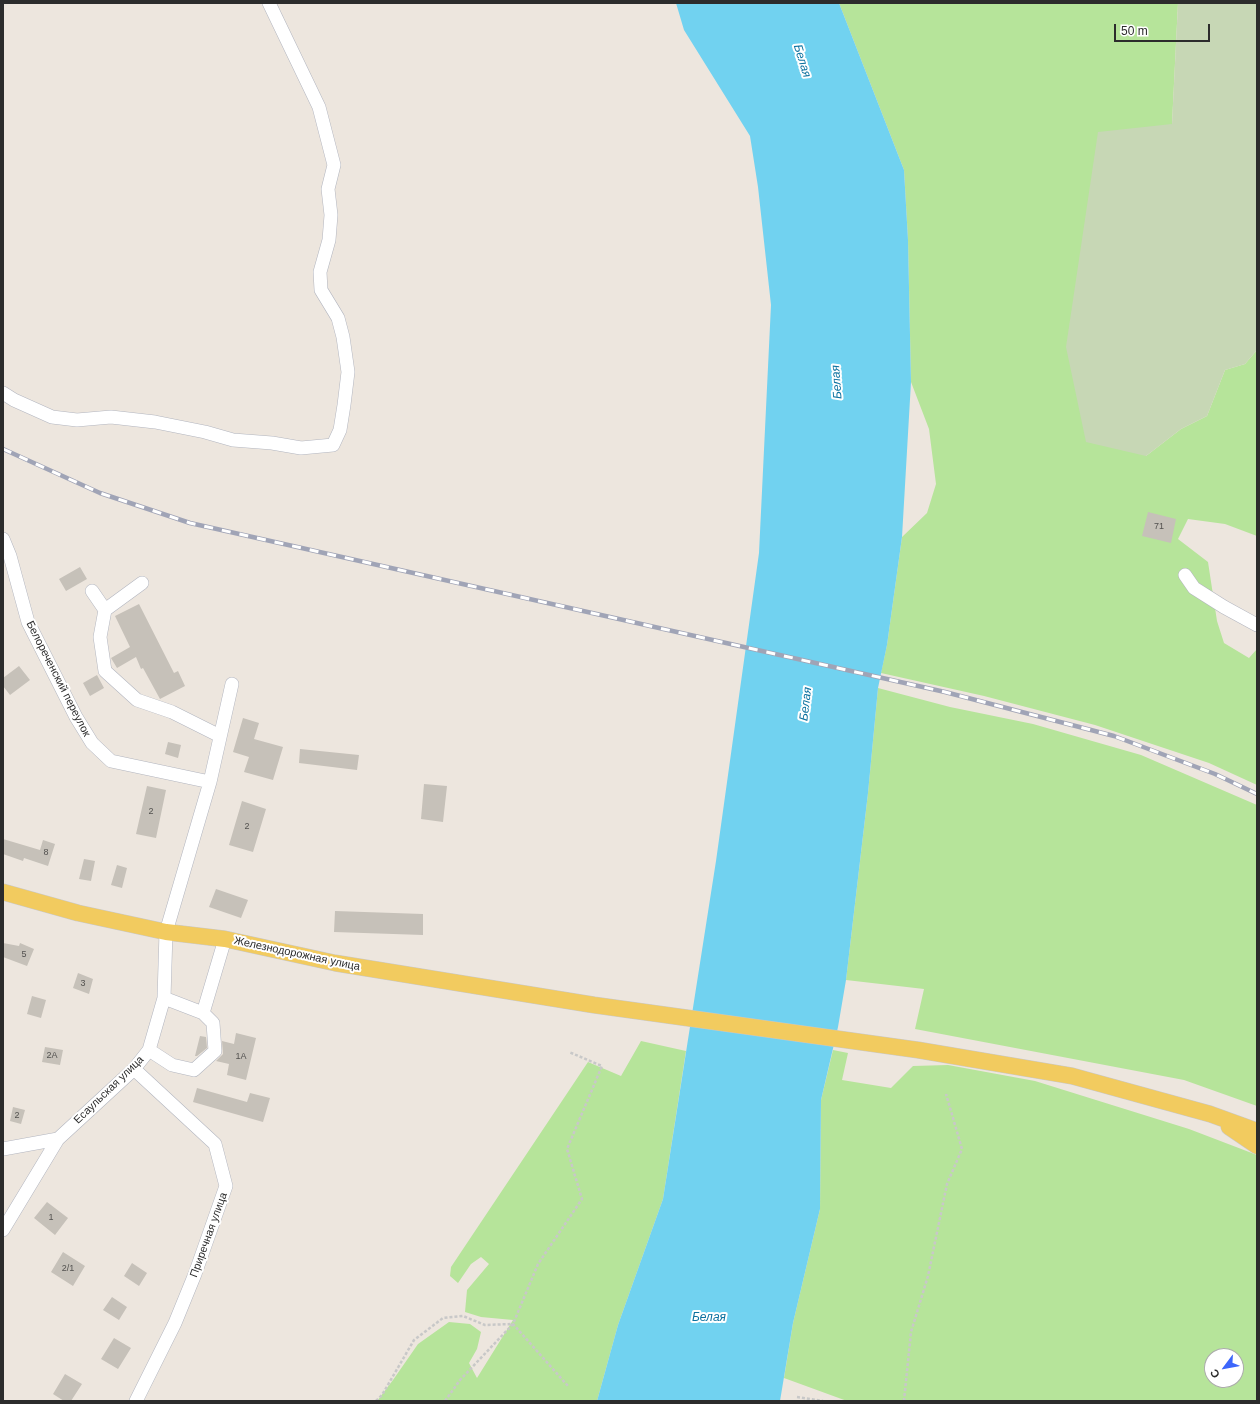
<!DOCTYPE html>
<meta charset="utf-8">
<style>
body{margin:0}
#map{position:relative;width:1260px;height:1404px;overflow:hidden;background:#ede6de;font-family:Arial,sans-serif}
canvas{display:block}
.frame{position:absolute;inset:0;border:4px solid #2c2c2c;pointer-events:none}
.north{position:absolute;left:1204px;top:1348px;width:40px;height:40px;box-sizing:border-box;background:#fff;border:1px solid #ababab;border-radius:50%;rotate:238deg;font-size:11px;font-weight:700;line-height:16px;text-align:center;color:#2c2c2c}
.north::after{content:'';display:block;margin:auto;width:14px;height:18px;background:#3d66fb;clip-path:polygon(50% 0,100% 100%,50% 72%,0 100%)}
.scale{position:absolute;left:1114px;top:24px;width:96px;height:18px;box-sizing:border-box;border:2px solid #2c2c2c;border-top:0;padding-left:5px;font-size:12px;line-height:14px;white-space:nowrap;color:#2c2c2c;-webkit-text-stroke:3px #fff;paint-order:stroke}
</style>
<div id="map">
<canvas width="1260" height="1404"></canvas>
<div class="frame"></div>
<div class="north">С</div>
<div class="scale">50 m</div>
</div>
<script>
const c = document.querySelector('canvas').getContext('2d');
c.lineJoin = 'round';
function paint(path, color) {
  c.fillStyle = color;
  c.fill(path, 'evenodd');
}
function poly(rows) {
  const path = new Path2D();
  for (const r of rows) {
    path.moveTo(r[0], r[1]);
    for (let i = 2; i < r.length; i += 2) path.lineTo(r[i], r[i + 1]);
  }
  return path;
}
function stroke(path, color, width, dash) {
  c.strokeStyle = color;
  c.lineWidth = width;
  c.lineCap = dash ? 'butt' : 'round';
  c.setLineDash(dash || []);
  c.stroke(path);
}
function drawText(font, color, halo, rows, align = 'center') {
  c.font = font + ' Arial,sans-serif';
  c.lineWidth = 4;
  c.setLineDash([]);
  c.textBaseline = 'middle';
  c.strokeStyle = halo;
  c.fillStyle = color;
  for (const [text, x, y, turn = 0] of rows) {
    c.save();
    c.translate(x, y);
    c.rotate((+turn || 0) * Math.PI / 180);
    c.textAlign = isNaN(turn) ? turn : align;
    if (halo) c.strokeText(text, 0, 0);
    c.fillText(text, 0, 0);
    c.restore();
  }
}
const green = poly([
 [839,3,1178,3,1172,124,1146,456,1181,429,1207,416,1225,370,1245,364,1257,350,1257,536,1225,524,1188,519,1178,539,1208,562,1217,621,1224,643,1249,658,1257,649,1257,785,1209,763,1095,725,984,696,881,673,887,645,902,537,927,513,936,484,929,429,911,382,908,240,904,170],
 [878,688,950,707,1033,724,1141,755,1257,805,1257,1106,1184,1080,915,1029,924,989,846,980,868,793],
 [641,1041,686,1051,663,1199,618,1325,597,1401,377,1401,393,1380,418,1344,449,1322,470,1324,481,1332,477,1349,469,1363,477,1378,513,1320,481,1317,465,1312,467,1290,489,1264,481,1257,471,1264,458,1283,450,1276,451,1267,588,1062,621,1076],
 [833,1050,848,1053,842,1080,891,1088,913,1066,948,1065,1035,1081,1189,1129,1257,1155,1257,1401,847,1401,784,1378,793,1323,820,1209,821,1100],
 [1212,1356,1236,1356,1236,1380,1212,1380]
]);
const cemetery = poly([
 [1178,3,1257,3,1257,350,1245,364,1225,370,1207,416,1181,429,1146,456,1086,442,1066,347,1098,132,1172,124]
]);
const water = poly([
 [676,3,839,3,904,170,908,240,911,382,902,537,887,645,878,688,868,793,846,980,838,1027,821,1100,820,1209,793,1323,780,1401,597,1401,618,1325,663,1199,716,861,759,553,771,305,758,187,750,136,684,30]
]);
const building = poly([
 [1148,512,1176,519,1171,543,1142,536],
 [80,567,87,579,66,591,59,579],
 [139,604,174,673,178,671,185,686,160,699,143,668,141,669,136,657,117,668,111,658,130,647,115,616],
 [19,666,30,680,10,695,3,686,3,678],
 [97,675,104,688,90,696,83,683],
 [243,718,259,723,254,739,283,747,273,780,244,772,249,757,233,752],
 [168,742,181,745,178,758,165,754],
 [300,749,359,755,357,770,299,763],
 [424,784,447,786,443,822,421,819],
 [147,786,166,790,156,838,136,834],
 [242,801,266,809,253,852,229,845],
 [3,839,40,850,43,840,55,844,48,866,24,858,23,861,3,854],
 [84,859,95,861,91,881,79,879],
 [117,865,127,868,122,888,111,885],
 [216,889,248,900,241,918,209,907],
 [335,911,423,914,423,935,334,932],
 [3,943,19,946,20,943,34,949,27,966,3,957],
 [78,973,93,979,89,994,73,988],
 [32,996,46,1000,41,1018,27,1014],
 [236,1033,256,1038,246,1080,227,1075,229,1064,216,1061,223,1054,222,1041,234,1044],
 [200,1036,206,1037,207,1048,197,1056,195,1056],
 [45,1047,63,1050,60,1065,42,1062],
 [197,1088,247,1102,250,1093,270,1098,263,1122,193,1102],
 [13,1107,25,1110,21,1124,10,1121],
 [47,1202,68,1218,55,1235,34,1218],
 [63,1252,85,1266,73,1286,51,1272],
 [132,1263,147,1273,139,1286,124,1276],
 [112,1297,127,1307,119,1320,103,1310],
 [114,1338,131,1348,118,1369,101,1359],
 [65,1374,82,1384,71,1401,64,1401,53,1394]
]);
const path = poly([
 [797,1397,823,1401],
 [376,1401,382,1395,414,1340,443,1318,463,1316,485,1325,513,1324,568,1386],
 [445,1401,460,1380,513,1324,538,1264,582,1199,567,1149,602,1066,569,1052],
 [904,1401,911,1332,928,1276,947,1184,962,1149,946,1094]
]);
const minor = poly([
 [3,393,14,400,52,417,77,420,111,417,155,422,205,432,233,440,272,443,301,448,333,445,340,430,344,405,348,372,343,337,338,318,321,290,320,272,329,240,331,215,328,189,334,165,319,107,269,3],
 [3,539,10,556,28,622,76,717,92,743,111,761,210,782],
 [1185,575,1194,588,1224,607,1257,625],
 [92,591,105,610,100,637,105,671,137,700,172,712,220,736],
 [105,610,142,583],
 [164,998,203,1013],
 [149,1050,172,1065,194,1070,215,1051,213,1023,203,1013,225,939],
 [134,1069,215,1144,226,1186,195,1274,175,1323,136,1401],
 [3,1149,58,1139],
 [3,1230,58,1139,134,1069,149,1050,164,998,166,932,210,782,232,684]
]);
const major = poly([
 [3,892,78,913,166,932,225,939,335,963,594,1005,918,1050,1072,1076,1210,1114,1257,1131],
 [1229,1127,1257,1146]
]);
const rail = poly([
 [3,449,100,493,190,523,945,692,1114,736,1215,774,1257,794]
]);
const numberNames = [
 ["71",1159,527],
 ["2",151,812],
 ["2",247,827],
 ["8",46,853],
 ["5",24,955],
 ["3",83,984],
 ["2А",52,1056],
 ["1А",241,1057],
 ["2",17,1116],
 ["1",51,1218],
 ["2/1",68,1269]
];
const streetNames = [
 ["Белореченский переулок",58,679,63],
 ["Железнодорожная улица",297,954,12],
 ["Есаульская улица",109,1090,-44],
 ["Приречная улица",209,1235,-70]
];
const waterNames = [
 ["Белая",802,61,73],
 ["Белая",837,382,-94],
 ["Белая",806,704,-83],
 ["Белая",709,1318]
];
paint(green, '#b6e49a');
paint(cemetery, '#c7d7b5');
paint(water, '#71d2f0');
paint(building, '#c6c1b9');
stroke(minor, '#b2b5bf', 14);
stroke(major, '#c8c8c8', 17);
stroke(path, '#c8c8c8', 2.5, [3, 2]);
stroke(minor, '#fff', 13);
stroke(major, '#f2cb5f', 16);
stroke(rail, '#a0a4b6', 4.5);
stroke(rail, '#fff', 3, [9]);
drawText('9px', '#52514f', null, numberNames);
drawText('11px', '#2c2c2c', '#fff', streetNames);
drawText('italic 12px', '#0c719f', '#fff', waterNames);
</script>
